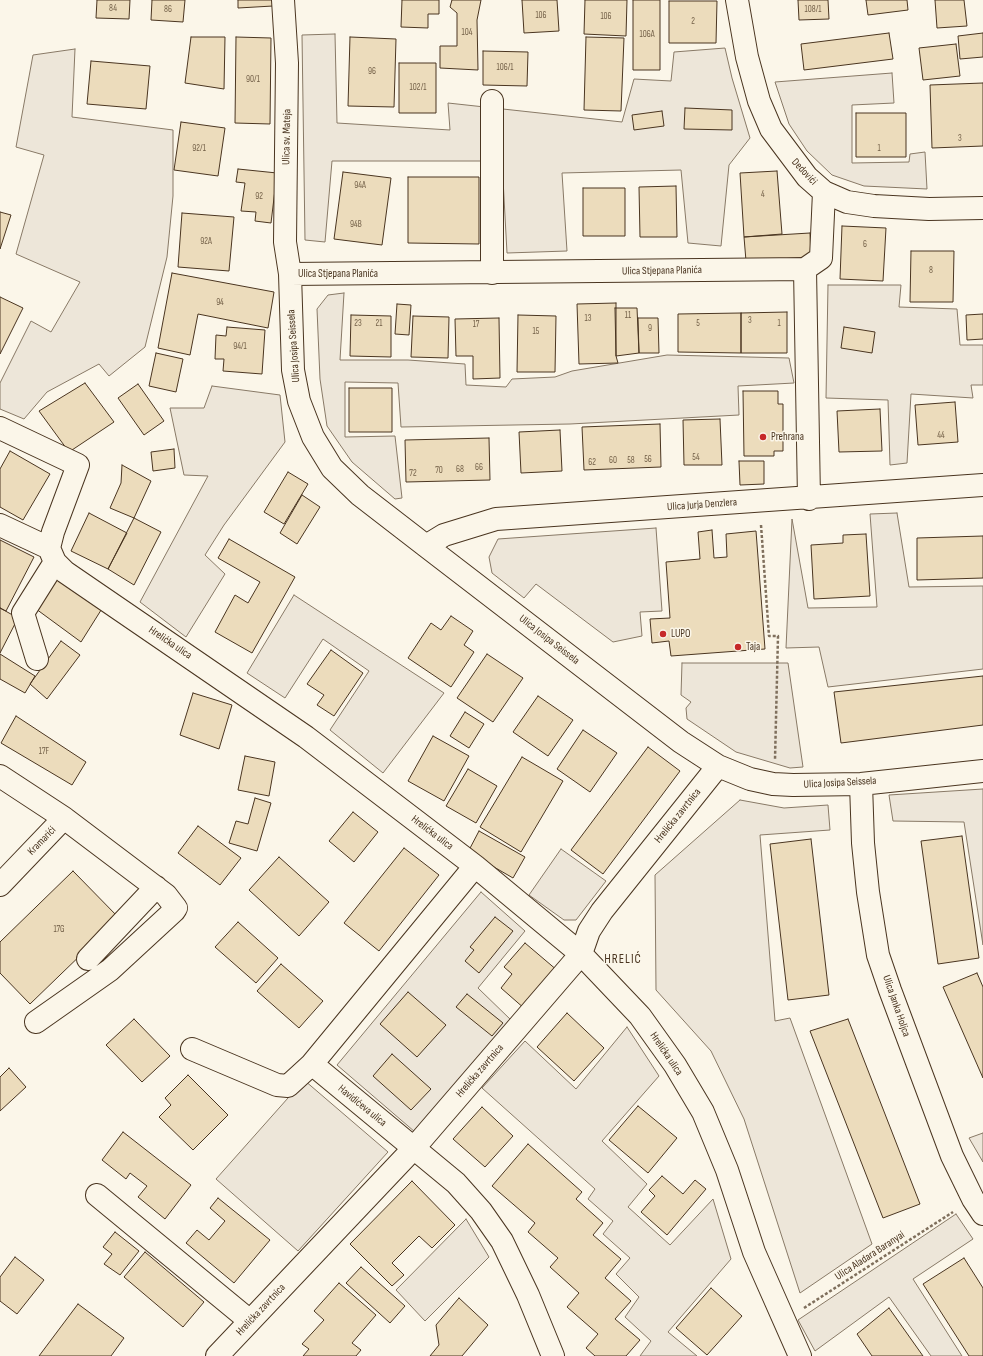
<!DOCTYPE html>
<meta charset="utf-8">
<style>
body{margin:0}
canvas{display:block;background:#fbf6e9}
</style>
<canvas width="983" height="1356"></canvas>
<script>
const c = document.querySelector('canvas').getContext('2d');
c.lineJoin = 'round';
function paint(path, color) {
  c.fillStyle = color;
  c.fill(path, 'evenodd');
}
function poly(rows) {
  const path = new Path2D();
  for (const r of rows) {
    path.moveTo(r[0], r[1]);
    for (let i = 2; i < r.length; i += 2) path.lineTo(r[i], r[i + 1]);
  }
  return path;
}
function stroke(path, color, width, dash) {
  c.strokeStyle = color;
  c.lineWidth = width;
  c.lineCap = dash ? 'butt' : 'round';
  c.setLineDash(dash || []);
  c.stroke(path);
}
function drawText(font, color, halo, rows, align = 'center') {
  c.font = font + ' "Sofia Sans Condensed",sans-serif';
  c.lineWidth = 3;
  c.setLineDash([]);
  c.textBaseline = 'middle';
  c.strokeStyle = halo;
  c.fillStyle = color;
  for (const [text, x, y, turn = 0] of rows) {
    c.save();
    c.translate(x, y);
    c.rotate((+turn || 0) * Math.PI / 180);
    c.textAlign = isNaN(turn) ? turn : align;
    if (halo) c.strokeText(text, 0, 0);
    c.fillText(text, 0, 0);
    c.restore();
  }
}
const green = poly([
 [335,34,337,123,450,130,448,103,622,122,634,79,671,81,674,52,725,48,732,78,750,138,729,165,721,246,688,243,681,170,562,173,567,251,507,253,502,161,332,161,325,242,305,240,302,35,335,34],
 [75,49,72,117,173,130,173,196,167,257,145,347,109,376,99,364,47,392,24,419,0,409,0,383,31,321,51,332,80,282,16,254,44,155,16,147,33,55,75,49],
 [892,73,894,103,852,105,852,163,909,162,910,154,925,152,927,189,864,186,832,175,807,151,789,124,775,82,892,73],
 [828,285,901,285,899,307,957,309,960,345,983,345,983,385,971,385,973,398,911,394,907,463,890,465,888,400,826,398,828,285],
 [344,293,340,360,408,360,465,364,466,385,506,387,512,379,555,377,572,371,667,355,789,358,794,383,738,386,739,415,570,424,401,427,398,383,345,382,345,437,395,436,402,498,395,499,352,462,327,426,320,379,317,309,328,295,344,293],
 [212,386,280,395,285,442,224,525,205,555,225,574,186,637,140,602,208,476,184,475,170,408,204,408,212,386],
 [897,513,909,587,983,586,983,669,828,687,819,647,786,648,792,519,808,608,877,607,870,514,897,513],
 [656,528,662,611,640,612,642,636,613,642,536,584,524,598,492,573,489,557,498,539,656,528],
 [294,595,444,693,383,773,330,730,369,671,323,639,285,698,247,673,294,595],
 [682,663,788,663,803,767,790,768,736,752,687,719,686,708,691,702,681,695,682,663],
 [983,789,983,945,964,822,893,821,889,795,983,789],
 [740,800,784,808,828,805,830,830,760,835,775,1021,790,1018,872,1244,800,1293,744,1119,711,1051,656,990,655,875,740,800],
 [561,849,606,881,576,920,564,920,529,895,561,849],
 [481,892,525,931,478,988,511,1020,415,1132,337,1065,481,892],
 [627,1027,659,1076,602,1141,647,1184,628,1207,670,1245,713,1199,731,1259,668,1332,697,1356,640,1356,651,1341,625,1317,639,1297,616,1274,630,1258,603,1234,613,1221,588,1199,595,1189,482,1088,525,1041,576,1089,627,1027],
 [304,1080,388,1152,298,1251,216,1179,304,1080],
 [983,1133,983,1162,969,1138,983,1133],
 [956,1214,973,1239,913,1279,962,1356,931,1356,889,1297,815,1351,798,1320,956,1214],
 [466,1219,489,1257,425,1321,396,1290,466,1219]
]);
const building = poly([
 [97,0,130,0,129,19,96,18,97,0],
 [152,0,185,0,183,22,151,20,152,0],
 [238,0,273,0,273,6,238,8,238,0],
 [402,0,439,0,439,14,428,14,428,28,401,27,402,0],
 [452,0,481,0,477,20,478,70,440,68,440,46,457,46,457,13,450,7,452,0],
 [522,0,557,0,559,31,524,33,522,0],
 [585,0,627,0,626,36,584,34,585,0],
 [633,0,660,0,660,70,633,70,633,0],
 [798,0,828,0,829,19,799,20,798,0],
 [866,0,907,0,908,10,868,15,866,0],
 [935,0,964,0,967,26,937,28,935,0],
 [669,1,717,1,716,43,669,43,669,1],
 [889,33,893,59,804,70,801,44,889,33],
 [983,33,983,57,960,59,958,36,983,33],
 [191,37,225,37,224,89,185,83,191,37],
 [236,37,271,38,270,124,235,123,236,37],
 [350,37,396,39,394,107,348,106,350,37],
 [586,37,624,38,621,111,584,110,586,37],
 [956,44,960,76,923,80,919,48,956,44],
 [483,51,528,52,527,86,483,85,483,51],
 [91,61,150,66,146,109,87,104,91,61],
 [399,63,436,63,436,113,399,113,399,63],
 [983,83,983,146,932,148,930,85,983,83],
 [685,108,732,110,732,130,684,129,685,108],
 [662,111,664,126,634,130,632,115,662,111],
 [856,113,906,113,906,157,856,157,856,113],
 [181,122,225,128,218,176,174,170,181,122],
 [238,169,277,173,271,223,255,221,256,212,241,211,245,183,236,182,238,169],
 [777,171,782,234,744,237,740,173,777,171],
 [343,172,391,178,382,245,334,239,343,172],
 [408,177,479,177,479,244,408,243,408,177],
 [676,186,677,237,640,237,639,187,676,186],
 [583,188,625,188,625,236,583,236,583,188],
 [0,212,11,215,0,249,0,212],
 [182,213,234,217,229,271,178,267,182,213],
 [842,226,886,228,883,281,840,279,842,226],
 [810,233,811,257,746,261,744,237,810,233],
 [911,251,954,251,953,302,910,302,911,251],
 [172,273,274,292,268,328,198,314,190,355,158,348,172,273],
 [0,297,23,308,0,354,0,297],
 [616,303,616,356,618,363,579,364,577,304,616,303],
 [397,304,411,305,409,335,395,334,397,304],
 [615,308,637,308,639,353,616,356,615,308],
 [787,312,787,353,741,353,741,313,787,312],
 [741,313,741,353,678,352,678,314,741,313],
 [983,314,983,339,967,340,966,315,983,314],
 [351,315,391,316,391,357,350,356,351,315],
 [518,315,556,316,555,372,517,372,518,315],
 [413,316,449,317,448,358,411,357,413,316],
 [499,318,500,378,473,379,473,356,456,356,455,319,499,318],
 [638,318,658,318,659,353,639,353,638,318],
 [227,327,265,330,262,374,223,371,224,359,215,359,216,335,226,336,227,327],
 [844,327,875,332,872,353,841,348,844,327],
 [156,353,183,359,176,392,149,386,156,353],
 [85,383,114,422,69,452,39,411,85,383],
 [138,384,164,421,144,435,118,398,138,384],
 [349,388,392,388,392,432,349,432,349,388],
 [743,391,778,391,778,404,783,404,783,451,774,451,774,456,744,456,743,391],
 [955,402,958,442,918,445,915,405,955,402],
 [880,409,882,451,839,452,837,411,880,409],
 [720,419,722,465,684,465,683,420,720,419],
 [660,424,661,467,584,470,582,427,660,424],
 [560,430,562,471,521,473,519,432,560,430],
 [489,438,490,480,406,482,405,440,489,438],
 [174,449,175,468,153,471,151,452,174,449],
 [10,451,50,474,23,520,0,507,0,469,10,451],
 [739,461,764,461,764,484,740,485,739,461],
 [122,465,151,481,134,518,110,508,121,483,122,465],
 [288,472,308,484,284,524,264,512,288,472],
 [302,495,320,507,297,544,280,533,302,495],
 [89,513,127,533,108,569,71,551,89,513],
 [134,518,161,532,134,585,108,569,134,518],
 [712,530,714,558,727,557,726,534,756,531,765,649,671,656,669,641,652,643,650,619,670,618,666,562,700,559,698,532,712,530],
 [866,534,870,596,814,599,811,545,843,543,843,535,866,534],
 [983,536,983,578,917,580,917,538,983,536],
 [229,539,295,577,252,653,215,632,235,595,248,603,260,582,218,558,229,539],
 [0,540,34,557,6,611,0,608,0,540],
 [54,573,103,607,81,642,32,606,54,573],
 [0,608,18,618,0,653,0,608],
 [451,616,473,631,464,645,474,652,451,687,408,658,431,623,441,630,451,616],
 [61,641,80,655,47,699,30,684,61,641],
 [331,650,363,673,334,716,317,705,324,695,307,684,331,650],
 [0,654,35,676,25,693,0,679,0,654],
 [487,654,523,678,493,722,457,698,487,654],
 [983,676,983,725,841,743,834,692,983,676],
 [193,693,232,705,219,749,180,735,193,693],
 [538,696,573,720,548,756,513,732,538,696],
 [465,712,484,724,469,748,450,736,465,712],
 [16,716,86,762,72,785,1,743,16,716],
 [583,730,617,753,590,792,557,769,583,730],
 [433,736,469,756,444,801,408,781,433,736],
 [648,747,680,771,603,874,571,850,648,747],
 [245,756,275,762,269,796,238,790,245,756],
 [522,757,563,781,521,852,480,827,522,757],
 [468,769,497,786,476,823,446,806,468,769],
 [255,798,271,803,257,851,229,843,236,821,248,824,255,798],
 [353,812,378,832,354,862,329,841,353,812],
 [198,826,241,858,220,885,178,853,198,826],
 [479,831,525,857,513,878,468,852,479,831],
 [962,836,979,958,938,964,921,841,962,836],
 [811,839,829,995,788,1000,770,844,811,839],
 [404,848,439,875,379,951,344,923,404,848],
 [279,857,329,902,299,936,249,890,279,857],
 [73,871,119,918,30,1004,0,973,0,942,73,871],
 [495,917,513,931,479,973,465,961,474,950,470,947,495,917],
 [238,922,278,958,256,983,215,947,238,922],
 [525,943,558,971,525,1009,501,988,512,974,504,967,525,943],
 [281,964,323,1001,299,1028,257,991,281,964],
 [977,973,983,987,983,1078,943,987,977,973],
 [408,992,446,1025,417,1057,380,1024,408,992],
 [467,994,503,1023,492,1036,456,1007,467,994],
 [567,1013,604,1048,574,1081,537,1047,567,1013],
 [134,1019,170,1056,142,1082,106,1045,134,1019],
 [848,1019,920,1204,883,1218,810,1031,848,1019],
 [392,1054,431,1089,411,1110,373,1076,392,1054],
 [9,1068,26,1087,0,1111,0,1077,9,1068],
 [188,1075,228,1115,193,1150,159,1117,171,1105,165,1098,188,1075],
 [638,1106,677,1138,648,1173,609,1140,638,1106],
 [482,1107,513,1136,485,1167,453,1139,482,1107],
 [123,1132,191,1185,165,1219,138,1197,147,1186,130,1173,126,1179,102,1160,123,1132],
 [528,1144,582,1192,576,1199,603,1223,593,1235,621,1259,605,1278,631,1301,615,1319,640,1340,626,1356,595,1356,586,1348,598,1334,567,1307,579,1293,550,1267,558,1258,528,1232,535,1223,492,1186,528,1144],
 [662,1176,683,1194,695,1180,706,1189,667,1235,641,1212,655,1196,649,1190,662,1176],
 [412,1181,455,1225,432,1248,419,1236,392,1263,404,1275,392,1286,350,1244,412,1181],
 [218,1198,270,1240,234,1283,186,1243,197,1230,209,1240,225,1221,210,1208,218,1198],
 [115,1232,139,1251,120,1275,104,1264,112,1254,103,1247,115,1232],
 [145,1252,204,1302,183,1327,124,1277,145,1252],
 [15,1257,44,1280,17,1314,0,1301,0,1277,15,1257],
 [964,1258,983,1288,983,1356,969,1356,923,1284,964,1258],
 [361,1267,405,1306,390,1323,346,1283,361,1267],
 [339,1283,376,1315,352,1343,361,1350,356,1356,303,1356,309,1349,302,1344,324,1320,314,1311,339,1283],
 [711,1288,742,1316,707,1355,676,1328,711,1288],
 [459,1298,488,1325,462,1356,430,1356,439,1345,436,1325,459,1298],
 [78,1304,124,1338,111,1356,39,1356,78,1304],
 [889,1308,923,1356,872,1356,857,1334,889,1308]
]);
const path = poly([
 [761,525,769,636,778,636,775,760],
 [804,1308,953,1212]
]);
const minor = poly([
 [283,0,287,63,285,242,290,274,293,370,299,401,313,437,332,468,360,495,426,546,681,742,718,766,750,779,773,784,793,785,861,784,983,771],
 [737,0,747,57,759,101,771,129,807,177,824,192,847,202,874,206,929,209,983,208],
 [805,269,809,499],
 [805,269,821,258,824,192],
 [492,273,492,101],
 [290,274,805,269],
 [0,428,78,465,53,532,49,548,55,562,65,572,306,737,475,866,581,954,640,1016,675,1065,703,1112,727,1170,754,1252,800,1356],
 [0,525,49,548],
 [426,546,444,535,496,519,983,485],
 [37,659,23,613,55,562],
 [0,776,64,818,0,885],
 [861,784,863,843,868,892,878,955,890,990,952,1156,973,1199,983,1214],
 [475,866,312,1064,456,1183,481,1211,502,1241,528,1295,553,1356],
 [88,959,156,887],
 [36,1022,110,970,174,911,176,908,166,895,64,818],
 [192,1049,277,1085,288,1086,312,1064],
 [97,1195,250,1321],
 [217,1356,414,1148,581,954,589,931,602,911,718,766]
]);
const markers = [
 [763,437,4,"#c62828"],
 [663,634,4,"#c62828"],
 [738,647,4,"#c62828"]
];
const numberNames = [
 ["84",113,9],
 ["86",168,10],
 ["108/1",813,10],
 ["106",541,16],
 ["106",606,17],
 ["2",693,22],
 ["104",467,33],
 ["106A",647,35],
 ["106/1",505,68],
 ["96",372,72],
 ["90/1",253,80],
 ["102/1",418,88],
 ["3",960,139],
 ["92/1",199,149],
 ["1",879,149],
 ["94A",360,186],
 ["4",763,195],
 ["92",259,197],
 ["94B",356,225],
 ["92A",206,242],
 ["6",865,245],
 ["8",931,271],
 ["94",220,303],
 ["11",628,316],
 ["13",588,319],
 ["3",750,321],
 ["23",358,324],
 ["21",379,324],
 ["5",698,324],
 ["1",779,324],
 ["17",476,325],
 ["9",650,329],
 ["15",536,332],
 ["94/1",240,347],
 ["44",941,436],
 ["54",696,458],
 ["56",648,460],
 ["60",613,461],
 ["58",631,461],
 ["62",592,463],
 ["66",479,468],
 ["68",460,470],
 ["70",439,471],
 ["72",413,474],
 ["17F",44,752],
 ["17G",59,930]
];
const streetNames = [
 ["Ulica sv. Mateja",287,137,-89],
 ["Dedovići",804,172,47],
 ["Ulica Stjepana Planića",662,271,-1],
 ["Ulica Stjepana Planića",338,274],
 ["Ulica Josipa Seissela",294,346,-94],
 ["Ulica Jurja Denzlera",702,505,-4],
 ["Ulica Josipa Seissela",549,640,38],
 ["Hrelićka ulica",170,643,34],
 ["Ulica Josipa Seissela",840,783,-3],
 ["Hrelićka zavrtnica",678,816,-51],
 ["Hrelićka ulica",432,833,37],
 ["Kramarići",42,841,-46],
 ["Ulica Janka Holjca",896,1006,71],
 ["Hrelićka ulica",666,1054,56],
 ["Hrelićka zavrtnica",480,1071,-49],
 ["Havidićeva ulica",362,1106,39],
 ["Ulica Aladara Baranyai",870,1256,-33],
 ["Hrelićka zavrtnica",261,1310,-47]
];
const poiNames = [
 ["Prehrana",771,437],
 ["LUPO",671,634],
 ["Taja",746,647]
];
const quarterNames = [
 ["HRELIĆ",623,960]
];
paint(green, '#ede6d9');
stroke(green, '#887966', 1);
paint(building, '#ecdcbc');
stroke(building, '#4a3520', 1);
stroke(minor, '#4a3520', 24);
stroke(path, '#7f6f5c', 2.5, [3, 2]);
stroke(minor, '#fbf6e9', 22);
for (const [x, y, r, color] of markers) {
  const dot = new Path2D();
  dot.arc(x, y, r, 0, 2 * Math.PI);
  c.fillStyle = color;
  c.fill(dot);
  stroke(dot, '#fbf6e9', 1.5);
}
drawText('9px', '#725f47', null, numberNames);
drawText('11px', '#4a3520', '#fbf6e9', streetNames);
drawText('11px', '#4a3520', '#fbf6e9', poiNames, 'left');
c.letterSpacing = '1px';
drawText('13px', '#4a3520', '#fbf6e9', quarterNames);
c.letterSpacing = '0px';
</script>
